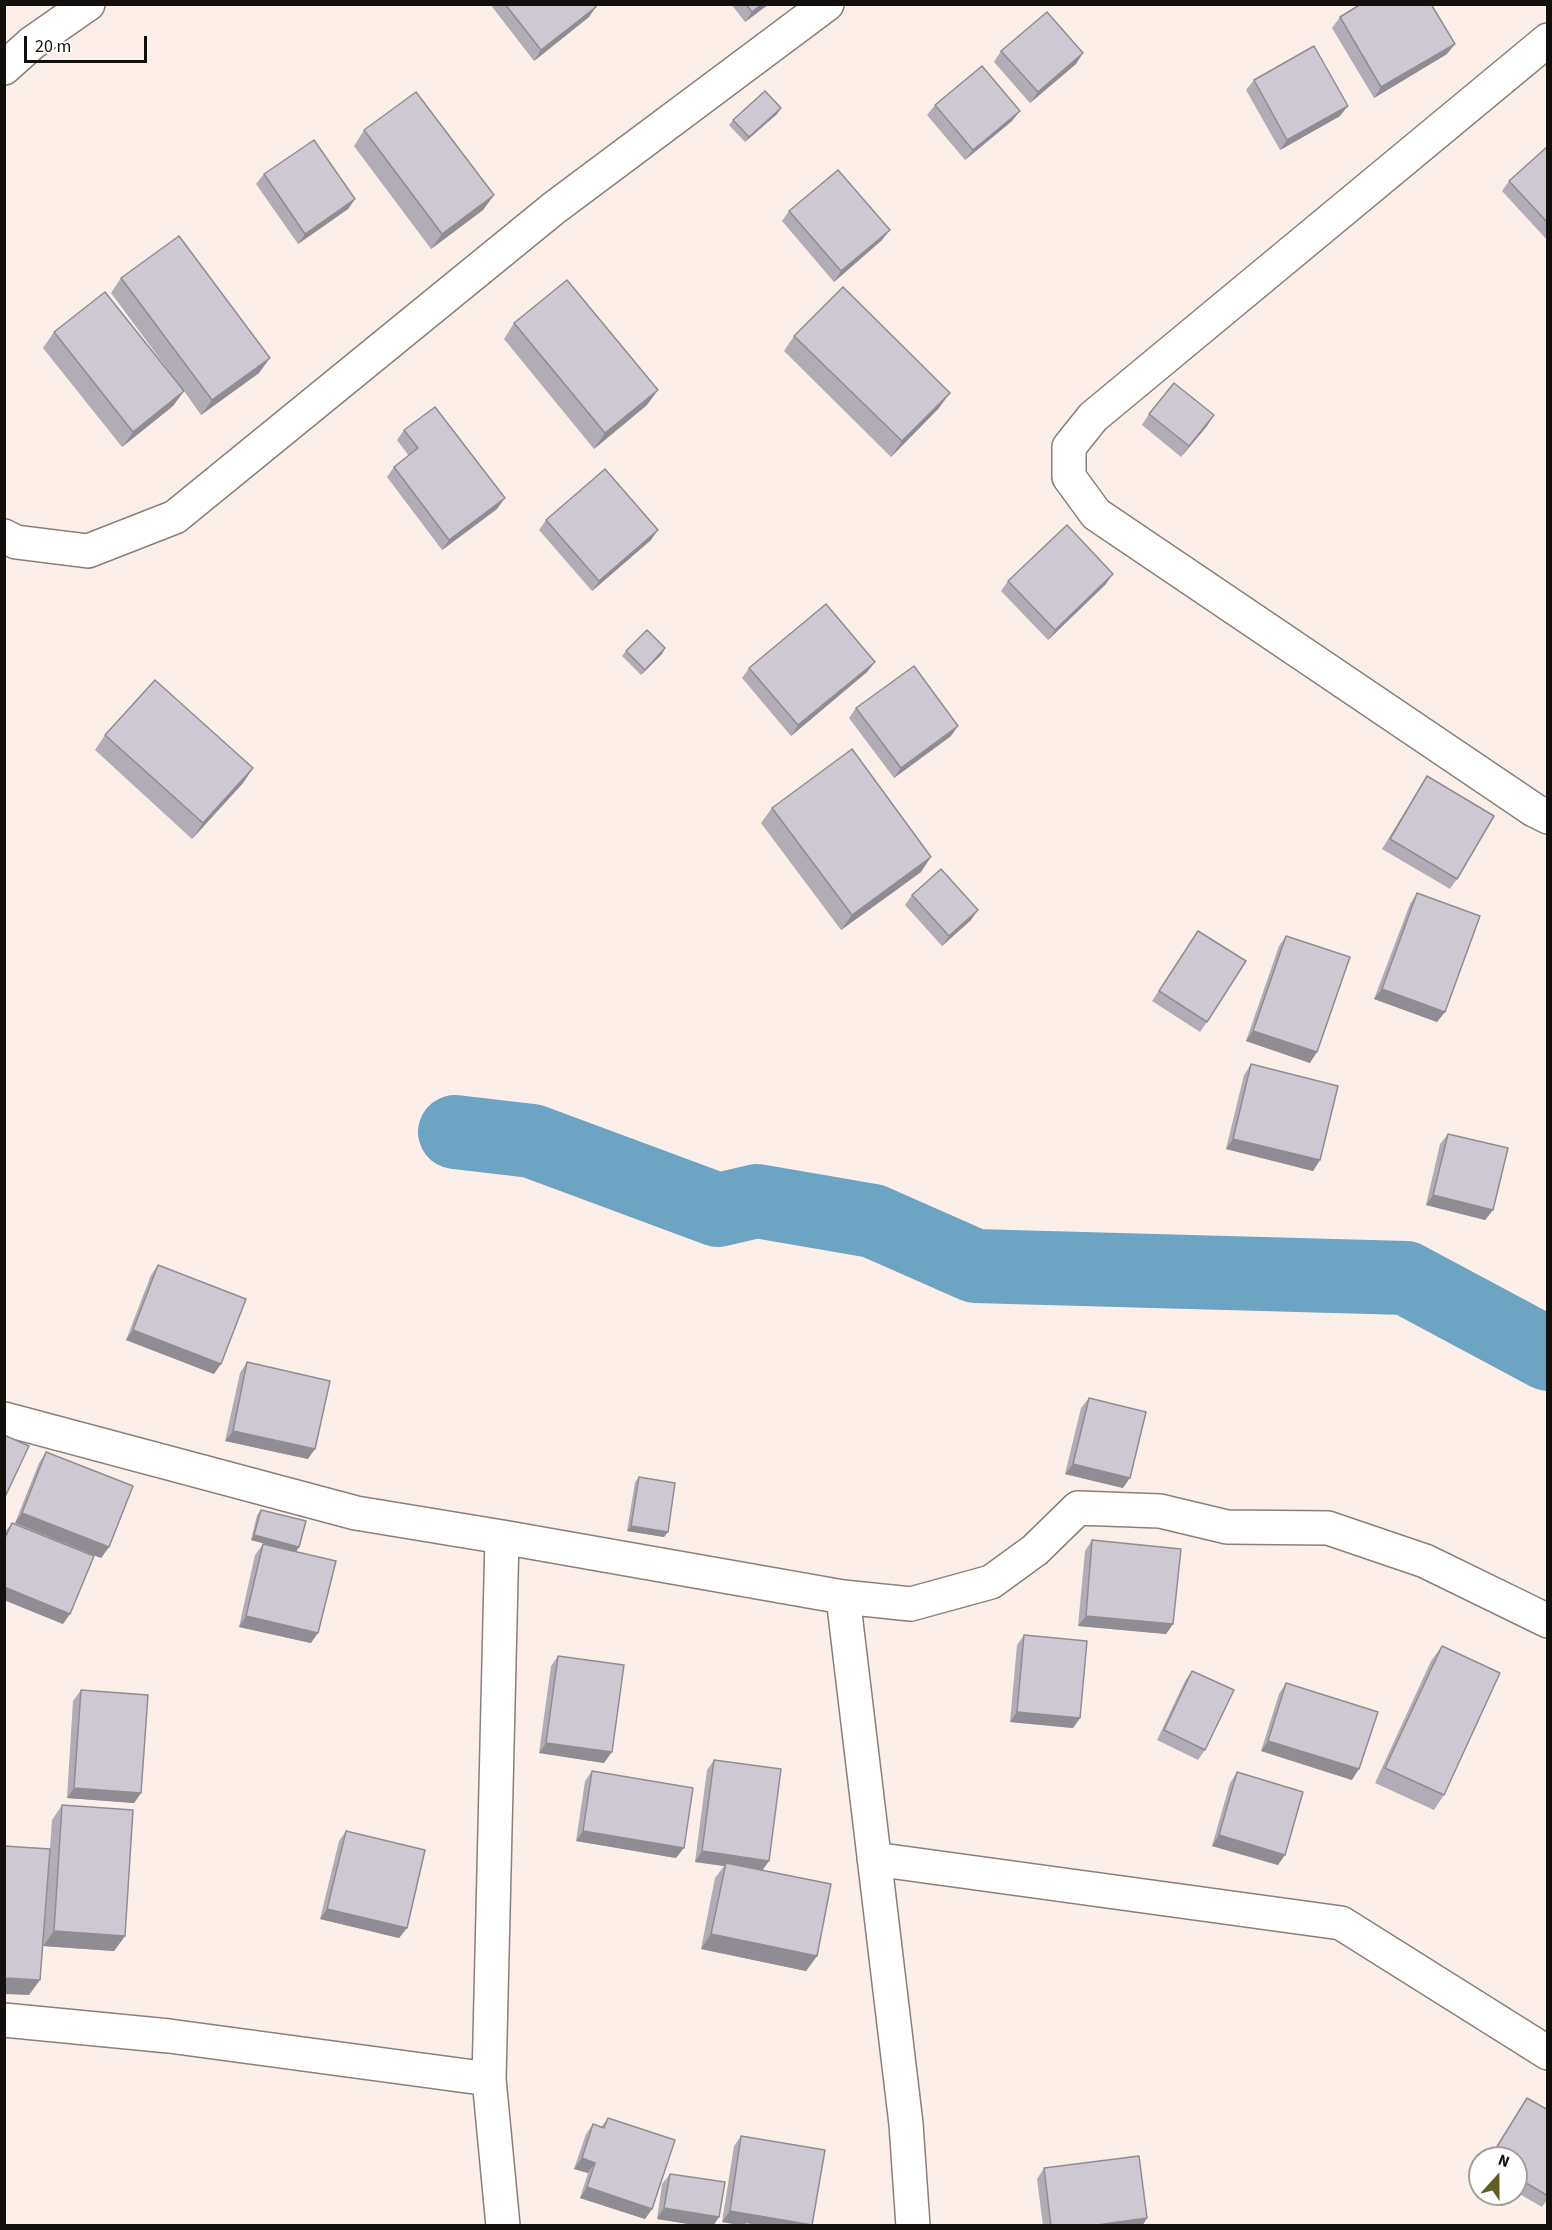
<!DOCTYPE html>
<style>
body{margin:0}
#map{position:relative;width:1552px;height:2230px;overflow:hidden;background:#fcefea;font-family:"Source Sans 3",sans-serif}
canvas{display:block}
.frame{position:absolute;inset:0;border:6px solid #130f0d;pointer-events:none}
.north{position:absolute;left:1468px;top:2146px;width:60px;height:60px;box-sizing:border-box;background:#fff;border:2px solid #a19f9e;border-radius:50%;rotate:21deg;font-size:16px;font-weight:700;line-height:24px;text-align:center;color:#130f0d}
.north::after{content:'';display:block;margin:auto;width:21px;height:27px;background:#605d2a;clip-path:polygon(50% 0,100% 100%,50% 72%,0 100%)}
.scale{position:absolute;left:24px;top:36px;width:123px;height:27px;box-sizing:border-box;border:3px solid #130f0d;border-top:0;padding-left:8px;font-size:18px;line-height:21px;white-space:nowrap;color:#130f0d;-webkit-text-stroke:4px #fff;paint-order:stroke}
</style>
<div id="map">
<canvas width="1552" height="2230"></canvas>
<div class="frame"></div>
<div class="north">N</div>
<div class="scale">20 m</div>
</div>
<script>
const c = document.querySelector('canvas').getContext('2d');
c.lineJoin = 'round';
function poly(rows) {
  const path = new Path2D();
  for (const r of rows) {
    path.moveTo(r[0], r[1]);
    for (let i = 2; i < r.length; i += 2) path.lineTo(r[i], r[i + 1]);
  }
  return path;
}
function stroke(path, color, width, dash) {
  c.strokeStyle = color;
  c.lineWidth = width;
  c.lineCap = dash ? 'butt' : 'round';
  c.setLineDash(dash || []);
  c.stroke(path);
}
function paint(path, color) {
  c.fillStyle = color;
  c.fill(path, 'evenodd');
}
const river = poly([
 [455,1132,532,1141,718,1210,757,1201,873,1221,975,1266,1406,1278,1548,1354]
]);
const minor = poly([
 [1548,40,1093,417,1069,447,1069,477,1096,514,1534,810,1548,817],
 [4,68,32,43,88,4],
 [4,536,16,542,88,551,175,517,554,208,827,4],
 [4,1419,356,1513,502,1537,489,2079,503,2226],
 [502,1537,843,1597,911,1604,991,1582,1035,1550,1078,1508,1160,1511,1227,1527,1328,1528,1425,1561,1548,1621],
 [843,1597,906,2124,913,2226],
 [874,1859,1341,1923,1548,2053],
 [4,2020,169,2036,489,2079]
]);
const wall = poly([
 [490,4,594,4,589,17,534,61],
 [731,4,769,4,745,22],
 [1340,17,1447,54,1374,98,1332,28],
 [1001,51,1076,64,1030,103,994,62],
 [1254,80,1340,116,1280,150,1246,90],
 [935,105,1012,121,965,160,927,115],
 [781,108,777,114,745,142,729,125,733,120],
 [364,130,494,195,483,210,431,249,354,146],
 [1548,146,1548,241,1502,191,1509,181],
 [264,174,355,199,348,209,298,244,256,184],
 [789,211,882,240,834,282,782,221],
 [121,278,259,373,201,415,184,391,173,406,122,447,43,348,54,332,180,386,111,293],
 [514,323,647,405,594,449,504,339],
 [794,336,939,408,891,457,784,351],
 [1149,414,1207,426,1181,457,1142,425],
 [404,430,497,509,442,550,387,477,394,467,409,456,397,440],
 [546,520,651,540,592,591,539,530],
 [1008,581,1106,584,1048,640,1001,591],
 [665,648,662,654,641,675,622,656,626,651],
 [875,662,867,672,791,736,742,678,749,668],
 [856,708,951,736,894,778,849,718],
 [105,735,253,768,243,783,192,839,95,750],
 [1427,776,1457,879,1450,889,1382,849,1420,787],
 [772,808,921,872,841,930,761,823],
 [1417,893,1445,1012,1437,1022,1374,999,1410,904],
 [912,895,971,920,942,946,905,905],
 [1286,936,1310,1063,1246,1041,1279,946],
 [1191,942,1207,1022,1200,1032,1152,1001],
 [1251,1064,1320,1160,1313,1171,1226,1149,1244,1075],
 [1448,1134,1493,1210,1485,1220,1426,1205,1440,1144],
 [158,1265,214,1374,126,1340,151,1275],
 [247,1362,308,1459,225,1441,240,1373],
 [1089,1398,1123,1488,1065,1474,1081,1408],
 [46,1452,109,1547,101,1558,15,1523,39,1463],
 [639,1477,664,1537,627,1531,635,1482],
 [261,1510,299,1547,296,1552,251,1540,257,1515],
 [12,1523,63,1624,4,1600,4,1533],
 [1092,1540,1173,1624,1166,1634,1078,1626,1085,1551],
 [263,1544,311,1643,239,1627,255,1555],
 [1024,1635,1080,1718,1073,1728,1010,1722,1017,1645],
 [1442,1646,1444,1795,1434,1810,1375,1783,1431,1661],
 [558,1656,604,1763,539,1753,551,1666],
 [1192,1671,1205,1750,1198,1760,1157,1740,1185,1681],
 [1286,1683,1352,1780,1261,1751,1279,1694],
 [81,1690,141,1793,134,1803,67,1798,73,1701],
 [714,1760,762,1870,817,1956,806,1971,701,1949,715,1878,724,1866,695,1862,707,1770],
 [592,1771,676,1858,576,1841,585,1781],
 [1237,1772,1278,1865,1212,1846,1230,1783],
 [62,1805,125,1936,114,1951,43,1946,52,1820],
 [346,1831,407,1928,399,1938,320,1919,339,1841],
 [1527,2098,1548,2110,1548,2199,1542,2207,1516,2192,1516,2158,1489,2158],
 [608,2118,652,2209,645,2219,580,2198,588,2173,574,2169,586,2134,593,2124,601,2127],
 [741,2136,812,2225,812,2226,742,2226,722,2222,734,2146],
 [1044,2168,1147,2218,1142,2226,1043,2226,1037,2179],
 [670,2174,719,2217,713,2226,701,2226,657,2219,662,2184]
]);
const shadedWall = poly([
 [762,4,769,4,745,22,752,12],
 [596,7,589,17,534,61,541,50],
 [1455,44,1447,54,1374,98,1381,87],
 [1083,53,1076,64,1030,103,1038,92],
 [1348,106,1340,116,1280,150,1287,140],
 [781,108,777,114,745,142,749,137],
 [1020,111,1012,121,965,160,973,150],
 [494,195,483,210,431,249,442,234],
 [355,199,348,209,298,244,305,234],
 [890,230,882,240,834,282,841,271],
 [270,358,259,373,201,415,212,400],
 [658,390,647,405,594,449,605,433],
 [184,391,173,406,122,447,133,432],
 [950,393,939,408,891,457,902,441],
 [1214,415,1207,426,1181,457,1189,446],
 [505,498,497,509,442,550,449,540],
 [658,530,651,540,592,591,599,581],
 [1113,574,1106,584,1048,640,1055,630],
 [665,648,662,654,641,675,645,670],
 [875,662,867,672,791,736,798,725],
 [958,726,951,736,894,778,901,768],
 [253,768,243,783,192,839,203,823],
 [931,857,921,872,841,930,852,915],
 [978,910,971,920,942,946,949,936],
 [1382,989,1445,1012,1437,1022,1374,999],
 [1253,1031,1317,1052,1310,1063,1246,1041],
 [1233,1139,1320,1160,1313,1171,1226,1149],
 [1433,1195,1493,1210,1485,1220,1426,1205],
 [133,1330,221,1364,214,1374,126,1340],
 [233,1431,315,1449,308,1459,225,1441],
 [1073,1464,1130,1478,1123,1488,1065,1474],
 [22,1513,109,1547,101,1558,15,1523],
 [631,1526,668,1532,664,1537,627,1531],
 [254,1535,299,1547,296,1552,251,1540],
 [4,1587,70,1614,63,1624,4,1600],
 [246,1616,318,1633,311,1643,239,1627],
 [1086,1616,1173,1624,1166,1634,1078,1626],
 [1017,1712,1080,1718,1073,1728,1010,1722],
 [1268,1741,1359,1769,1352,1780,1261,1751],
 [546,1743,612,1752,604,1763,539,1753],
 [74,1788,141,1793,134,1803,67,1798],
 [583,1831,684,1848,676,1858,576,1841],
 [1219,1835,1285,1855,1278,1865,1212,1846],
 [702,1851,769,1861,762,1871,726,1863,724,1866,695,1862],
 [327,1909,407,1928,399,1938,320,1919],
 [54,1931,125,1936,114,1951,43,1946],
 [711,1934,817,1956,806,1971,701,1949],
 [4,1978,40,1980,29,1995,4,1994],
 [582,2158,595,2163,588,2173,574,2169],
 [587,2187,652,2209,645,2219,580,2198],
 [664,2208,719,2217,713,2226,701,2226,657,2219],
 [730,2211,812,2225,745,2226,745,2222,742,2225,722,2222],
 [1147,2218,1142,2226,1090,2226]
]);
const building = poly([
 [505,4,594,4,596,7,541,50,505,4],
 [746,4,762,4,752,12,746,4],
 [1361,4,1431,4,1455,44,1381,87,1340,17,1361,4],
 [1047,12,1083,53,1038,92,1001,51,1047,12],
 [1314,46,1348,106,1287,140,1254,80,1314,46],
 [982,66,1020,111,973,150,935,105,982,66],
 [765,91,781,108,749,137,733,120,765,91],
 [416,92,494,195,442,234,364,130,416,92],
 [314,140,355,199,305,234,264,174,314,140],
 [1548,146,1548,223,1509,181,1548,146],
 [838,170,890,230,841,271,789,211,838,170],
 [179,236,270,358,212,400,121,278,179,236],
 [567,280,658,390,605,433,514,323,567,280],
 [843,287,950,393,902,441,794,336,843,287],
 [105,292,184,391,133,432,54,332,105,292],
 [1174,383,1214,415,1189,446,1149,414,1174,383],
 [435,407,505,498,449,540,394,467,418,448,404,430,435,407],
 [605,469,658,530,599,581,546,520,605,469],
 [1067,525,1113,574,1055,630,1008,581,1067,525],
 [826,604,875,662,798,725,749,668,826,604],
 [647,630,665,648,645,670,626,651,647,630],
 [914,666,958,726,901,768,856,708,914,666],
 [155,680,253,768,203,823,105,735,155,680],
 [852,749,931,857,852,915,772,808,852,749],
 [1427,776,1494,816,1457,879,1390,839,1427,776],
 [941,869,978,910,949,936,912,895,941,869],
 [1417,893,1480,916,1445,1012,1382,989,1417,893],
 [1198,931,1246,961,1207,1022,1159,991,1198,931],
 [1286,936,1350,957,1317,1052,1253,1031,1286,936],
 [1251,1064,1338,1086,1320,1160,1233,1139,1251,1064],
 [1448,1134,1508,1148,1493,1210,1433,1195,1448,1134],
 [158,1265,246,1299,221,1364,133,1330,158,1265],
 [247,1362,330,1381,315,1449,233,1431,247,1362],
 [1089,1398,1146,1412,1130,1478,1073,1464,1089,1398],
 [4,1435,29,1446,4,1499,4,1435],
 [46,1452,133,1486,109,1547,22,1513,46,1452],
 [639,1477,675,1483,668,1532,631,1526,639,1477],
 [261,1510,306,1521,299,1547,254,1535,261,1510],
 [12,1523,94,1556,70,1614,4,1587,4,1540,12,1523],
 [1092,1540,1181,1549,1173,1624,1086,1616,1092,1540],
 [263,1544,336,1561,318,1633,246,1616,263,1544],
 [1024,1635,1087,1641,1080,1718,1017,1712,1024,1635],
 [1442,1646,1500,1673,1444,1795,1385,1768,1442,1646],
 [558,1656,624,1665,612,1752,546,1743,558,1656],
 [1192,1671,1234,1690,1205,1750,1164,1730,1192,1671],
 [1286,1683,1378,1712,1359,1769,1268,1741,1286,1683],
 [81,1690,148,1695,141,1793,74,1788,81,1690],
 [714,1760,781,1769,769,1861,702,1851,714,1760],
 [592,1771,693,1788,684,1848,583,1831,592,1771],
 [1237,1772,1303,1792,1285,1855,1219,1835,1237,1772],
 [62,1805,133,1810,125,1936,54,1931,62,1805],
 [346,1831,425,1850,407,1928,327,1909,346,1831],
 [4,1846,50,1849,40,1980,4,1978,4,1846],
 [726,1863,831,1884,817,1956,711,1934,726,1863],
 [1527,2098,1548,2110,1548,2196,1516,2177,1516,2158,1490,2158,1527,2098],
 [608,2118,675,2140,652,2209,587,2187,595,2163,582,2158,593,2124,604,2128,608,2118],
 [741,2136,825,2150,812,2225,730,2211,741,2136],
 [1139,2156,1147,2218,1090,2226,1051,2226,1044,2168,1139,2156],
 [670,2174,725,2182,719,2217,664,2208,670,2174],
 [745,2222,767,2226,744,2226,745,2222]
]);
stroke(river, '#6da4c4', 74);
stroke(minor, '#8b7f7a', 36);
stroke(minor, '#fff', 33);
paint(wall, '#b1acb5');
paint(shadedWall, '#908c93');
paint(building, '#cec8d2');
stroke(building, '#908c93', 1.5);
</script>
